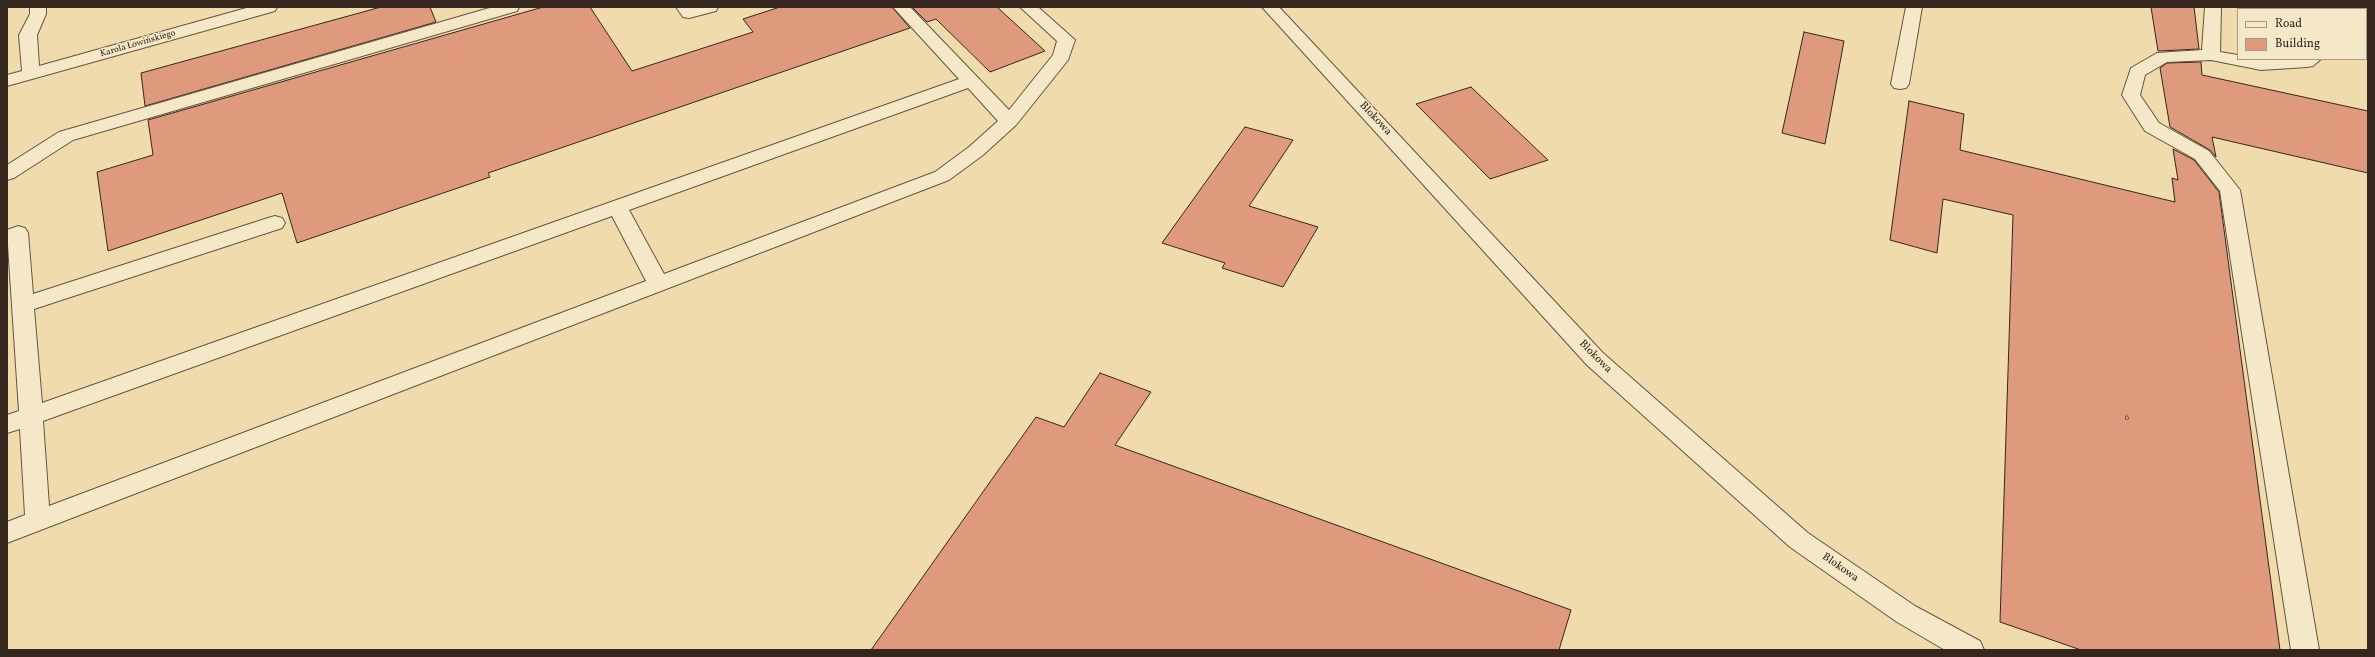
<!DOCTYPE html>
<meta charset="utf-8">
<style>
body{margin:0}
#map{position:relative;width:2375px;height:657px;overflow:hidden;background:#f0dbac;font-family:Vollkorn,serif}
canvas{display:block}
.frame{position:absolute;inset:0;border:8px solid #35271d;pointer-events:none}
.legend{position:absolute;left:2237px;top:8px;width:130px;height:52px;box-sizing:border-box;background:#f5e8c9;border:1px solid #a89b84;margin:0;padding:5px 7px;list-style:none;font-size:12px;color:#35271d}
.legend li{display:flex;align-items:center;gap:8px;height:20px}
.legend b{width:20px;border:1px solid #a89b84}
</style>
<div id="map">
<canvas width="2375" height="657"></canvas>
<div class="frame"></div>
<ul class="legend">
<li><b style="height:5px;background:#f5e8c9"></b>Road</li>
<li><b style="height:11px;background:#df997d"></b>Building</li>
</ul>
</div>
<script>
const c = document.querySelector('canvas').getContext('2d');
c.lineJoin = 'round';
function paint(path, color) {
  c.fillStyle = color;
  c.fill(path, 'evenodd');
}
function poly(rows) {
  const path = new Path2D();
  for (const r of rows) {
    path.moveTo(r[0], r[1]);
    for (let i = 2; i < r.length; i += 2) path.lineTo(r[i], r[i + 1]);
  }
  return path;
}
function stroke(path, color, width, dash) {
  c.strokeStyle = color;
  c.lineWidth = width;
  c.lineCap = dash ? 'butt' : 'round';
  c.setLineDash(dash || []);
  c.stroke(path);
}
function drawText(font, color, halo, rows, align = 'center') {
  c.font = font + ' Vollkorn,serif';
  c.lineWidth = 3;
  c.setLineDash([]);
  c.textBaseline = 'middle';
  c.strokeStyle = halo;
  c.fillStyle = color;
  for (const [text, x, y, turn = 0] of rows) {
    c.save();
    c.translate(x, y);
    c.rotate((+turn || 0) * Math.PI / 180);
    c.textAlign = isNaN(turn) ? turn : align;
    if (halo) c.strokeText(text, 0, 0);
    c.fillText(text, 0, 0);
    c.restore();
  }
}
const building = poly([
 [381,7,430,7,436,22,145,106,141,73,381,7],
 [543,7,590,7,632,71,753,32,743,19,780,7,892,7,910,28,488,173,490,177,297,243,282,193,108,251,97,172,153,155,148,120,543,7],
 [912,7,997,7,1045,51,990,72,936,19,927,22,912,7],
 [2151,7,2194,7,2199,49,2158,51,2151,7],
 [1804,32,1844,41,1825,144,1782,133,1804,32],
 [2201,62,2202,75,2368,111,2368,173,2212,137,2216,157,2210,150,2170,127,2160,68,2167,63,2201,62],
 [1471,87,1548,160,1490,179,1416,104,1471,87],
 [1909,101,1964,114,1960,150,2175,202,2172,178,2178,180,2173,149,2194,160,2219,192,2280,650,2081,650,2000,622,2013,215,1943,199,1937,253,1890,240,1909,101],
 [1245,127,1293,140,1249,206,1318,227,1283,287,1222,268,1225,263,1162,243,1245,127],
 [1100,373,1151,392,1115,445,1571,610,1559,650,871,650,1036,417,1064,427,1100,373]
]);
const minor = poly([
 [30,7,46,7,46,14,37,35,39,66,250,7,277,7,275,11,7,86,7,75,22,71,19,35,30,14,30,7],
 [493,7,519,7,517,11,73,140,14,178,7,180,7,165,59,132,493,7],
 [676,7,718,7,716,11,689,18,683,17,676,7],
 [893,7,910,7,1009,110,1053,55,1057,41,1020,7,1038,7,1075,40,1068,60,1016,125,983,155,949,180,7,543,7,522,25,515,20,429,7,433,7,415,19,411,7,230,18,226,25,228,28,233,33,294,268,218,275,216,282,218,285,223,282,228,34,309,42,403,959,79,893,7],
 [968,88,998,121,969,147,935,172,664,274,629,210,968,88],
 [612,216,646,281,49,506,43,421,612,216],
 [1262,7,1279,7,1603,353,1808,533,1915,606,1980,641,1984,650,1945,650,1897,622,1790,547,1587,365,1262,7],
 [1906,7,1922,7,1909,84,1906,88,1900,89,1894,88,1891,84,1906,7],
 [2205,7,2221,7,2220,52,2238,55,2238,59,2321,59,2313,66,2307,67,2261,70,2211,60,2167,62,2145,75,2140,95,2159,123,2209,151,2240,190,2319,650,2291,650,2220,191,2195,159,2145,131,2122,95,2131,68,2157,53,2202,50,2205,7],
 [2307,7,2323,7,2324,9,2308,9,2307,7]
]);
const farStreetnames = [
 ["Karola Łowińskiego",138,44,-16]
];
const numberNames = [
 ["6",2127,418]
];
const streetNames = [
 ["Blokowa",1375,119,47],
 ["Blokowa",1595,357,45],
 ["Blokowa",1840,568,35]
];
paint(building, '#df997d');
stroke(building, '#35271d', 1);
stroke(minor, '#645441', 2);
paint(minor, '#f5e8c9');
drawText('9px', '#35271d', '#f5e8c9', farStreetnames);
drawText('9px', '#604435', null, numberNames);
drawText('11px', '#35271d', '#f5e8c9', streetNames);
</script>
